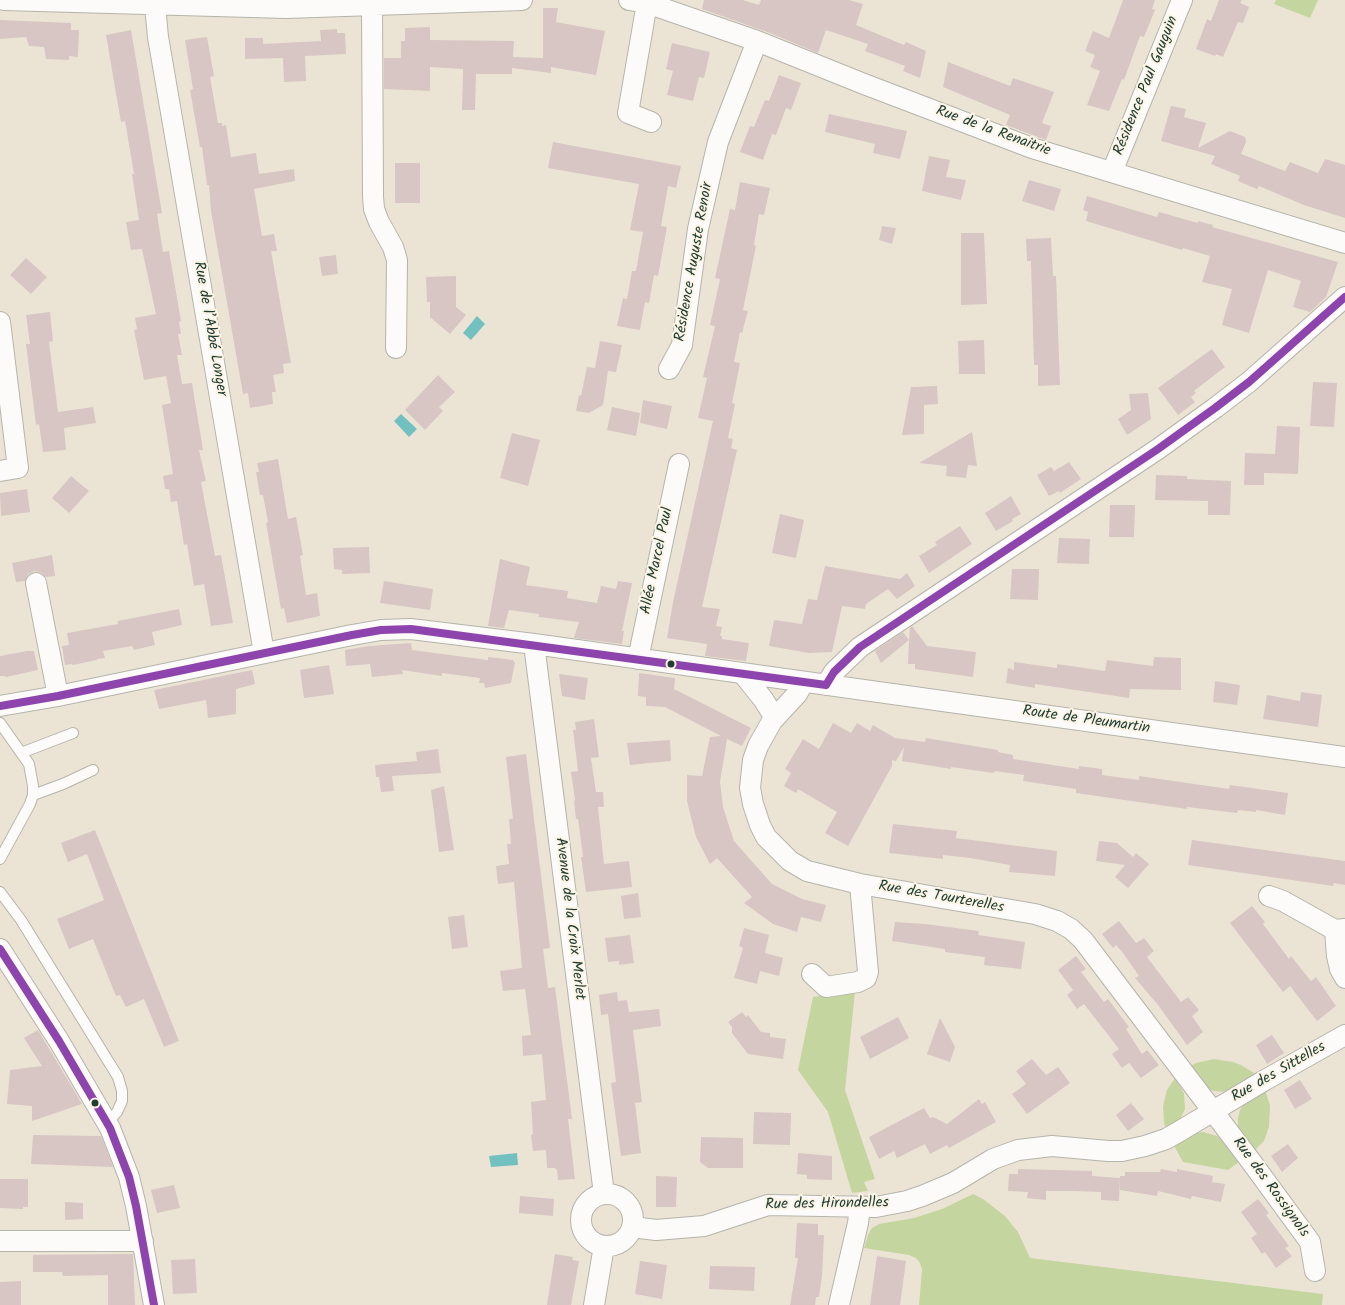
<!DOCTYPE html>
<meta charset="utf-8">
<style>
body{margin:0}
canvas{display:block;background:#ebe4d5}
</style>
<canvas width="1345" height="1305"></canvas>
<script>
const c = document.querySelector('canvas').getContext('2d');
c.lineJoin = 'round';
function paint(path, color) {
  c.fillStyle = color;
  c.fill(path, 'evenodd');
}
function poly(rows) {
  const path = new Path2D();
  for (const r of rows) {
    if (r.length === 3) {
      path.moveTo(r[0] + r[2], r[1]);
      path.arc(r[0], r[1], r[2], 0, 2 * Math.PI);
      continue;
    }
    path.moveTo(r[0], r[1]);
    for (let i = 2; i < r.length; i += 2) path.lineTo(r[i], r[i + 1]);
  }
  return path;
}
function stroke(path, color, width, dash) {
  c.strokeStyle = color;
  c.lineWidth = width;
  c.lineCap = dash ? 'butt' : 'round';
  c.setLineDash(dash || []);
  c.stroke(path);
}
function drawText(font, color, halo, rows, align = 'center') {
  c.font = font + ' Kalam,sans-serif';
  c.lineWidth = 4;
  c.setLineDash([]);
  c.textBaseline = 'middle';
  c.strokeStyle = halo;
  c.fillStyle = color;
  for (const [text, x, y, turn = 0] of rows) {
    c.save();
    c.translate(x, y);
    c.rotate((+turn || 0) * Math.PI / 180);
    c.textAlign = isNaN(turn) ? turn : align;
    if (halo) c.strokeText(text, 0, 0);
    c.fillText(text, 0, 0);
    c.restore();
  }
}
const green = poly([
 [1276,0,1318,0,1310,18,1274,4],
 [855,991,845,1090,875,1179,864,1182,868,1191,852,1193,828,1112,798,1070,813,997],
 [1214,1059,1233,1062,1241,1065,1254,1073,1258,1078,1226,1092,1214,1091,1208,1089,1189,1067,1196,1063],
 [1175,1078,1184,1093,1185,1109,1178,1123,1167,1131,1164,1123,1163,1106,1167,1090],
 [1265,1090,1270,1105,1269,1127,1264,1141,1254,1151,1241,1134,1238,1126,1238,1118,1240,1110,1244,1104],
 [1203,1132,1217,1136,1222,1140,1239,1162,1228,1170,1183,1162,1173,1144,1195,1133],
 [973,1194,983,1199,1005,1216,1018,1232,1030,1258,1323,1294,1322,1305,919,1305,922,1270,920,1263,916,1258,909,1255,864,1248,868,1235,872,1228,879,1224,914,1218,942,1209]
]);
const water = poly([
 [477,316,485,324,471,340,463,333],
 [401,414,417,429,409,437,394,421],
 [517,1153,518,1165,491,1167,489,1156]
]);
const building = poly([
 [704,0,743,0,759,5,761,0,849,0,863,4,856,25,904,45,906,42,926,51,920,78,903,71,905,66,865,51,868,44,826,30,818,53,770,33,702,9],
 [1123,0,1155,0,1152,9,1155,10,1144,37,1140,36,1124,80,1122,79,1109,111,1087,105,1100,71,1090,67,1095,55,1085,51,1093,31,1109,38],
 [1219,0,1242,0,1240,3,1249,7,1243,23,1238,22,1223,57,1216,54,1215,56,1196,49,1207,19,1211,21],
 [543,8,558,8,556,22,605,31,596,75,551,67,551,73,512,68,512,74,476,74,475,110,462,110,463,69,430,67,430,91,384,89,384,58,401,58,401,41,405,41,405,28,430,27,430,40,514,41,513,57,543,58],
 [0,20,71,23,71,30,79,30,78,57,69,56,69,60,46,59,44,47,29,46,26,37,0,39],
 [337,29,337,33,345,33,346,54,305,56,306,81,284,82,283,58,245,59,245,38,263,38,263,44,321,41,320,30],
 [131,30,162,213,157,214,163,252,169,251,181,321,179,322,181,334,178,334,182,355,177,355,182,384,192,383,203,450,199,450,206,481,201,482,207,514,215,556,221,555,233,623,211,626,204,584,194,586,187,544,184,545,177,501,171,502,169,489,165,489,163,476,173,474,162,405,171,403,166,376,144,380,134,330,137,329,135,318,156,314,142,249,131,250,126,222,139,220,132,174,134,174,125,121,121,122,106,35],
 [207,37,214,76,210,77,218,123,222,123,222,126,226,125,231,157,256,153,259,174,294,169,295,181,254,189,262,236,274,234,277,251,271,251,291,363,283,364,284,373,273,375,276,392,272,392,273,404,250,408,248,393,243,394,211,211,209,185,207,185,202,147,200,147,190,90,193,89,185,40],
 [672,43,710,52,704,78,699,77,693,101,667,95,673,71,666,69],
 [948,62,1010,86,1013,78,1054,92,1042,123,1051,126,1046,140,1006,125,1010,115,943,87],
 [779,75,801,83,791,110,786,108,776,135,772,134,763,160,740,152,750,126,754,127,765,100,769,101],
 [1171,106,1186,109,1184,117,1206,123,1198,148,1230,131,1245,137,1246,142,1241,154,1285,171,1290,162,1318,173,1325,159,1345,165,1345,218,1304,205,1259,186,1257,189,1238,181,1240,176,1211,164,1215,156,1161,141],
 [829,114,907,131,900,159,873,153,875,144,825,132],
 [553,142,681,166,676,188,668,186,661,226,667,227,658,276,654,275,649,303,645,302,640,330,617,326,623,298,627,299,632,271,636,271,643,232,630,230,639,184,548,168],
 [929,156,950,160,946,177,966,180,961,200,922,191],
 [395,163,420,163,420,203,395,203],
 [1029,180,1061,189,1054,211,1022,201],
 [740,182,770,188,764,215,759,214,754,245,756,246,743,310,748,311,742,333,740,332,734,362,740,363,732,403,735,404,728,438,733,439,731,448,737,450,702,607,720,609,716,626,722,627,720,636,722,636,722,639,749,643,746,661,705,656,707,644,667,638,673,602,713,421,698,418,707,378,703,377,715,326,710,325,720,279,715,278,730,209,735,210],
 [1087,196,1157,217,1159,212,1198,223,1198,221,1213,225,1212,227,1338,262,1326,297,1310,312,1293,307,1301,281,1268,270,1249,333,1222,325,1232,289,1202,282,1210,256,1183,248,1182,250,1086,221,1088,212,1083,210],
 [882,226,896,228,892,244,879,240],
 [961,233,984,233,987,304,961,305],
 [1051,238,1053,276,1056,276,1060,385,1038,386,1038,365,1034,365,1031,261,1027,261,1026,239],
 [336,255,338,274,322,276,319,257],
 [26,258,47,277,31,294,10,275],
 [456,276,456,307,466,315,450,334,430,317,430,302,427,302,426,277],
 [50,312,53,341,49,342,58,412,93,407,96,423,64,428,66,450,43,452,39,424,36,425,26,344,30,344,26,315],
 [984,340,985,374,959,374,958,341],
 [600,341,622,345,616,372,608,371,603,405,589,413,576,411,579,395,581,396,587,367,595,368],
 [1212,349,1225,367,1194,391,1196,393,1191,397,1195,402,1178,415,1158,388],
 [438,375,455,392,439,407,443,411,425,430,405,410],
 [1313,382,1337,383,1334,427,1310,426],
 [937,386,938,404,924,405,924,434,902,435,911,387],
 [1148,393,1151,419,1127,435,1118,419,1131,410,1129,394],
 [643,400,672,406,667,429,640,423],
 [612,407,640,413,636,436,607,430],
 [1277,426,1300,427,1298,474,1264,473,1264,485,1244,485,1245,453,1275,454],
 [972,432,977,466,968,465,966,478,946,476,947,466,919,463],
 [512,433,540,440,528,486,500,478],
 [278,459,288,519,296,517,303,555,300,556,306,595,317,593,320,616,287,623,284,608,281,609,266,523,268,522,263,495,260,495,256,472,259,472,257,463],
 [1069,462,1081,479,1060,493,1059,491,1049,496,1037,475,1051,467,1054,471],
 [1156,475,1187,476,1187,479,1231,481,1230,515,1208,515,1208,501,1155,500],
 [71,476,89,491,69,513,52,498],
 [27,489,30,512,1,516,0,493],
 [1011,496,1021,514,1012,519,1013,521,996,531,985,513],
 [1110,505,1135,505,1134,537,1109,537],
 [780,514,804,520,796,558,772,553],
 [960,526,972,544,929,573,919,556,937,545,935,542],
 [1059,538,1090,539,1089,564,1057,563],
 [369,547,370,573,342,574,342,570,334,569,333,548],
 [52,555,55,576,46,577,40,572,34,571,28,574,25,581,16,582,12,563],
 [500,559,530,567,526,585,568,591,567,598,597,603,601,586,616,589,618,581,632,583,622,631,624,631,622,644,574,638,579,622,539,617,539,614,509,610,504,628,488,626],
 [825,566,900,579,907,573,915,586,897,599,888,589,866,604,865,609,842,606,832,652,809,653,769,646,774,620,802,624,808,599,817,600],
 [1012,569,1039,569,1038,600,1010,599],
 [384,581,433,589,430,610,380,603],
 [179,609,182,625,152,632,155,645,134,650,132,646,103,651,105,658,97,659,97,660,73,665,72,664,65,665,62,646,69,645,67,633,118,624,118,621],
 [912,626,927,646,976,652,973,677,915,669,915,664,908,664,909,640,881,663,875,651,903,632,909,640,910,628],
 [411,643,412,650,488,660,488,657,514,660,513,662,515,662,511,683,485,688,484,683,479,683,480,678,442,673,442,676,402,670,403,674,372,677,370,664,346,666,345,650,369,646],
 [27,651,34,651,38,670,6,677,5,676,0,676,0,656],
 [1154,657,1181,658,1181,690,1130,689,1129,698,1035,684,1035,688,1006,683,1008,668,1014,670,1014,662,1057,668,1057,664,1105,671,1107,660,1153,666],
 [329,665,334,694,304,698,300,670],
 [252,670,255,684,236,689,236,714,208,718,206,700,159,709,154,690],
 [639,673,675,678,674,689,751,728,742,746,727,739,720,782,723,807,734,841,772,884,802,899,826,905,821,922,801,917,797,932,773,924,744,903,752,897,717,858,710,864,696,837,687,801,687,775,702,776,710,737,721,736,665,707,646,706,646,697,638,696],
 [559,674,588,678,585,700,562,696],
 [1215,681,1240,685,1237,705,1213,702],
 [1301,692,1322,695,1318,727,1263,719,1267,695,1300,701],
 [594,719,599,757,591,758,596,792,603,792,604,807,598,807,604,864,629,861,632,887,586,892,581,857,583,857,579,826,578,819,576,819,574,801,575,800,571,772,578,771,573,730,576,730,575,722],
 [833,723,851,733,857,723,870,731,873,725,895,738,925,742,926,738,998,750,998,752,1013,755,1013,759,1079,769,1079,766,1102,769,1102,775,1139,780,1139,776,1229,789,1230,785,1288,793,1285,815,1256,810,1256,812,1238,810,1237,813,1187,807,1187,809,1076,793,1076,789,1023,781,1024,775,995,771,994,773,951,767,951,769,902,761,904,747,896,761,892,760,892,766,848,846,825,833,837,812,798,789,796,793,784,786,791,773,785,769,803,739,819,749],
 [670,740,671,761,630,765,627,743],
 [438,749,441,773,392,776,394,791,381,792,379,777,376,777,375,765,417,761,416,752],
 [526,754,550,948,543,949,548,988,555,987,572,1119,568,1119,575,1179,558,1180,557,1170,555,1168,547,1168,546,1150,533,1151,531,1135,533,1134,531,1102,546,1100,542,1054,523,1056,522,1036,531,1035,525,989,503,991,500,971,522,968,514,882,498,884,496,866,509,864,507,844,511,844,509,819,513,819,506,757],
 [444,786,454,850,439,852,431,790],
 [893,824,957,831,956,838,1057,851,1055,876,1009,872,1010,865,970,858,943,855,943,859,889,853],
 [95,830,179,1041,164,1047,144,999,126,1007,120,995,116,996,93,939,69,949,57,919,104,900,87,854,68,862,61,843],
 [1192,840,1345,861,1345,885,1334,883,1333,886,1188,865],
 [1099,841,1117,843,1133,857,1136,853,1149,864,1128,888,1115,877,1125,865,1096,861],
 [638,893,641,917,624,919,621,896],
 [1252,906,1265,922,1263,924,1289,959,1291,956,1311,981,1316,977,1336,1006,1317,1021,1290,986,1283,992,1230,923],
 [464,915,468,947,452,949,448,917],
 [1119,921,1136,943,1144,938,1154,951,1147,957,1181,1002,1188,997,1199,1010,1192,1016,1203,1032,1187,1045,1158,1005,1135,978,1139,976,1123,953,1116,945,1113,948,1102,934],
 [895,922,925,924,979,931,978,935,1025,942,1021,969,984,965,985,957,945,952,945,949,892,941],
 [744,928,769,935,765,953,783,958,779,976,760,971,757,984,734,978,743,948,739,946],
 [630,935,634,963,619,965,619,961,608,962,605,938],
 [1076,956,1086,969,1081,972,1104,1002,1108,999,1129,1027,1126,1029,1142,1054,1147,1050,1159,1065,1141,1078,1129,1063,1122,1068,1112,1054,1119,1049,1084,1004,1077,1009,1067,995,1073,990,1058,970],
 [617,992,618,1001,627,1000,629,1012,659,1009,661,1026,633,1030,642,1102,635,1103,641,1153,621,1156,611,1083,616,1082,608,1014,601,1015,599,995],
 [742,1012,746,1017,748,1015,761,1032,770,1033,770,1037,786,1039,783,1059,748,1054,732,1033,732,1027,728,1022],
 [898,1017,909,1038,870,1059,860,1037],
 [940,1018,955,1047,950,1062,927,1054],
 [38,1030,82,1104,32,1121,32,1106,7,1104,10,1070,42,1066,24,1038],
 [1272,1035,1284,1053,1267,1064,1256,1045],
 [1032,1059,1046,1075,1058,1067,1070,1083,1027,1114,1012,1094,1026,1084,1016,1071],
 [1300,1080,1312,1099,1295,1109,1284,1090],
 [979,1099,982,1104,985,1102,996,1122,949,1148,947,1145,930,1154,925,1144,897,1158,894,1151,879,1159,869,1137,924,1108,930,1118,933,1117,947,1124],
 [1131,1103,1144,1119,1128,1131,1116,1115],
 [754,1112,791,1113,790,1145,753,1144],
 [33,1135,101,1136,113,1167,31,1164],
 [701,1137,743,1138,743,1168,708,1168,700,1162],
 [1288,1144,1298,1158,1282,1172,1271,1156],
 [798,1153,832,1156,832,1180,807,1179,807,1175,797,1174],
 [1018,1169,1092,1171,1092,1176,1120,1178,1119,1201,1101,1200,1101,1192,1074,1191,1046,1191,1046,1200,1027,1198,1028,1192,1008,1191,1009,1174,1018,1174],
 [1161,1169,1177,1172,1177,1169,1213,1176,1212,1182,1225,1184,1221,1202,1192,1196,1191,1199,1158,1191,1157,1196,1120,1190,1120,1176,1125,1176,1125,1172,1160,1172],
 [656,1176,677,1177,676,1207,656,1207],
 [0,1179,28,1179,28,1207,23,1207,23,1209,0,1208],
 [174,1185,180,1208,157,1213,151,1190],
 [520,1196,554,1199,553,1216,519,1213],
 [1258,1199,1269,1213,1266,1215,1289,1246,1285,1248,1292,1256,1276,1268,1265,1252,1262,1254,1251,1238,1257,1234,1241,1212],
 [65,1202,83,1203,83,1219,65,1220],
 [797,1223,818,1224,818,1235,824,1235,822,1276,819,1297,816,1297,815,1305,790,1305,798,1258,795,1258],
 [133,1254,135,1305,108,1305,108,1275,63,1276,62,1272,33,1272,33,1255],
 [555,1254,573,1257,572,1260,579,1261,571,1305,547,1305],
 [877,1256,906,1261,900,1305,870,1305],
 [195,1259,197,1293,173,1294,171,1260],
 [640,1261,667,1265,662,1299,635,1294],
 [710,1266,755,1267,754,1291,709,1289],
 [21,1281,21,1305,0,1305,0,1282]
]);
const lane = poly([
 [0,723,29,764,33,786,33,795,30,804,0,859],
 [21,753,73,733],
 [33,795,63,784,93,770],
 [0,892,21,920,118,1077,122,1091,122,1101,117,1112,108,1122]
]);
const street = poly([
 [4,0,286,8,522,0],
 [629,0,647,3,757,41,864,84,1032,148,1345,243],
 [647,3,628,113,651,122],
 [155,5,158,37,264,653],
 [372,5,373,196,374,209,379,222,393,247,397,260,396,348],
 [1112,172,1182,0],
 [0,322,18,468,0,471],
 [669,369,682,345,698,229,718,142,757,41],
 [36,583,58,696],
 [534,644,604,1194],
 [638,659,679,464],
 [743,674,763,699,775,718],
 [804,682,797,694,772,721,758,746,753,760,750,788,753,804,760,825,766,837,790,861,807,871,860,884,1035,914,1057,921,1071,929,1083,940,1250,1160,1310,1242,1315,1271],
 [826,685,834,672,860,647,1158,449,1215,408,1249,382,1345,297],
 [0,706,58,696,352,635,381,630,411,629,534,644,1345,757],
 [1269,896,1283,901,1335,930,1345,929],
 [1335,930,1337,956,1340,969,1345,978],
 [0,949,59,1041,110,1128,129,1177,136,1206,154,1305],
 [812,974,826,987,858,982,866,978,868,972,860,884],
 [607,1220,26],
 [632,1227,656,1230,704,1226,768,1205,876,1207,907,1201,922,1196,953,1183,993,1159,1018,1150,1052,1146,1108,1151,1122,1151,1145,1146,1166,1139,1180,1131,1265,1080,1345,1035],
 [0,1241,143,1241],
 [594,1305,604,1246],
 [839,1305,858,1223,860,1207]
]);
const bus1 = poly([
 [826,685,834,672,860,647,1158,449,1215,408,1249,382,1345,297],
 [0,706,58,696,352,635,381,630,411,629,826,685],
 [0,949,59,1041,110,1128,129,1177,136,1206,154,1305]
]);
const markers = [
 [671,664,4.5,"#1f3d34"],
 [95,1103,4.5,"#1f3d34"]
];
const streetNames = [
 ["Résidence Paul Gauguin",1147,86,-68],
 ["Rue de la Renaitrie",993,132,20],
 ["Résidence Auguste Renoir",695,262,-80],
 ["Rue de l’Abbé Longer",209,329,80],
 ["Allée Marcel Paul",658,561,-78],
 ["Route de Pleumartin",1086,721,8],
 ["Rue des Tourterelles",941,898,10],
 ["Avenue de la Croix Merlet",569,919,83],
 ["Rue des Sittelles",1279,1073,-30],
 ["Rue des Rossignols",1270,1188,54],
 ["Rue des Hirondelles",827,1205,-1]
];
paint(green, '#c5d59f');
paint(water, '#73c0c1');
paint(building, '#d8c6c4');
stroke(lane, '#b5b4aa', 12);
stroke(street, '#b5b4aa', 22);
stroke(lane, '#fcfbf9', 10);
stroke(street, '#fcfbf9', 20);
stroke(bus1, '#8e44ad', 8);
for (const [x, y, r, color] of markers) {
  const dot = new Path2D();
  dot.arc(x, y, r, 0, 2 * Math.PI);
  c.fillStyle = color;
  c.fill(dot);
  stroke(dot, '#fcf5e5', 2);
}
drawText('15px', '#1f3d34', '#fcf5e5', streetNames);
</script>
